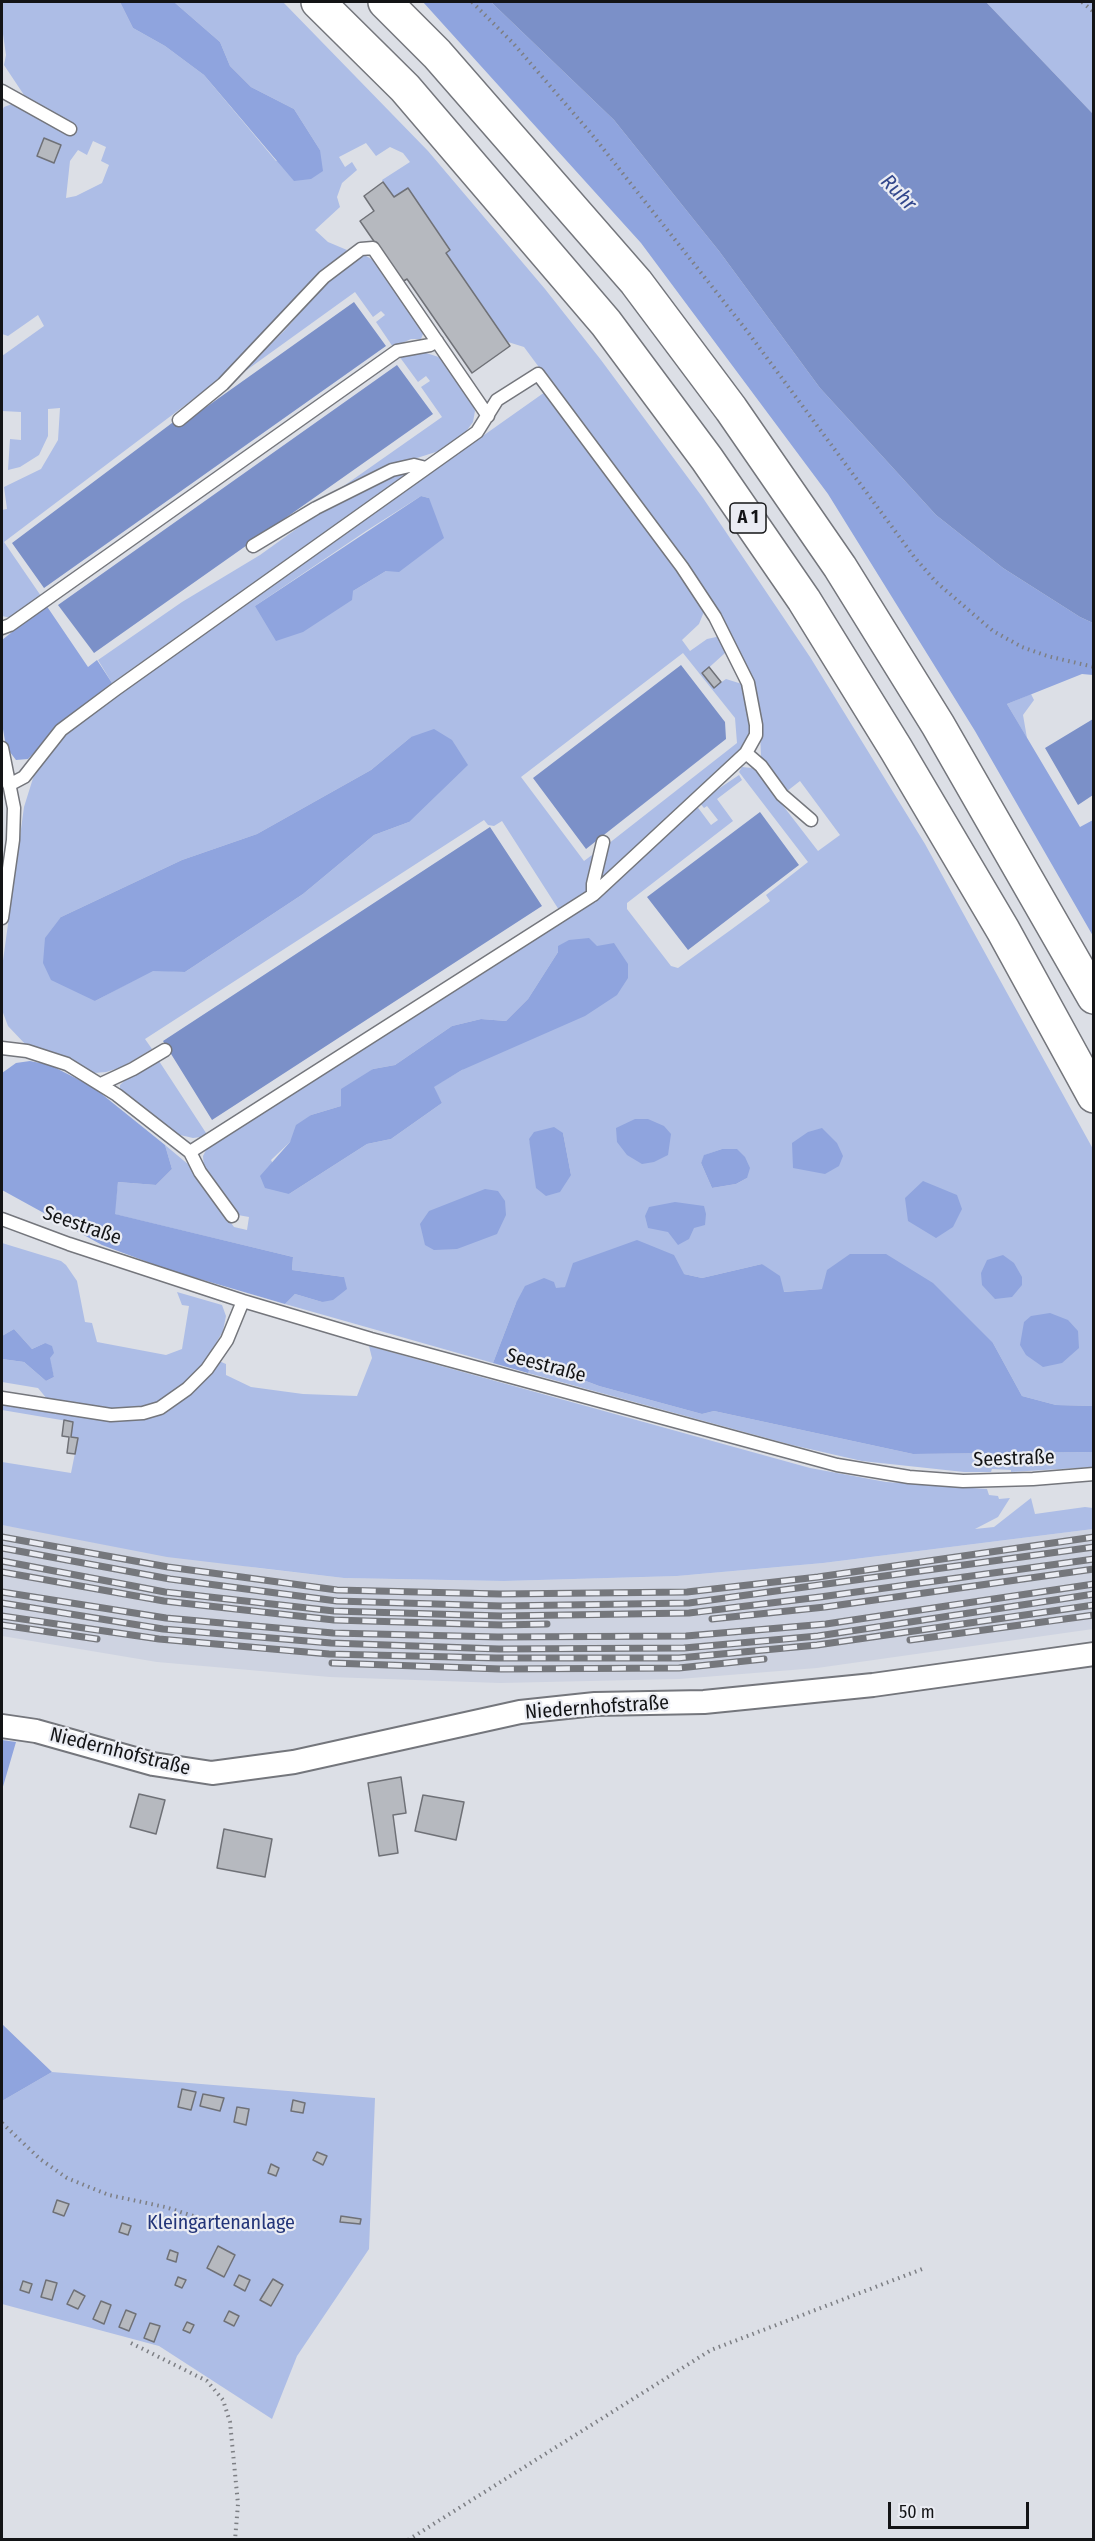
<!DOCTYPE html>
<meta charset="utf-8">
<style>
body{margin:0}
#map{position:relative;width:1095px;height:2541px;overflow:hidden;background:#dcdfe6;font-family:"Fira Sans Condensed",sans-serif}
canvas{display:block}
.frame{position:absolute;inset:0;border:3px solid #131416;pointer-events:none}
.scale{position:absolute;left:888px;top:2502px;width:141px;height:27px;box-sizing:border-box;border:3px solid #131416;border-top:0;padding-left:8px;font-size:18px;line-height:21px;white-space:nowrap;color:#131416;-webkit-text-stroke:4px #eaecf3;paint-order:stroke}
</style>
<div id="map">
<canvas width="1095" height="2541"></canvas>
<div class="frame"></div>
<div class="scale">50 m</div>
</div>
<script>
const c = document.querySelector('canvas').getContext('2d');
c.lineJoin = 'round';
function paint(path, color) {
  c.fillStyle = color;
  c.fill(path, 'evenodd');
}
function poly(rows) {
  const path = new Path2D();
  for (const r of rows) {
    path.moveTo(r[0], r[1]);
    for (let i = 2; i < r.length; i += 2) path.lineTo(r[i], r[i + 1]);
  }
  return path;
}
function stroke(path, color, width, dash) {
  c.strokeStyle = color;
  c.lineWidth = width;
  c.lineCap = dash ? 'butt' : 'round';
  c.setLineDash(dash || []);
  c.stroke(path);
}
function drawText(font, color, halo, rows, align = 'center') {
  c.font = font + ' "Fira Sans Condensed",sans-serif';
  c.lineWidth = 4.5;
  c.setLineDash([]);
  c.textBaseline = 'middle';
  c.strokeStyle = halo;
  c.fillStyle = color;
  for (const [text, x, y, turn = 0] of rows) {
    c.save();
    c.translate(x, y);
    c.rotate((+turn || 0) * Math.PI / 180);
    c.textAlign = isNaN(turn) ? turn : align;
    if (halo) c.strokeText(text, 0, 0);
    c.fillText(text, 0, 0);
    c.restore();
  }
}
const built = poly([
 [2,1525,258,1568,344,1578,504,1581,677,1576,823,1563,1093,1529,1093,1629,817,1668,679,1679,500,1683,330,1677,157,1662,2,1636]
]);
const green = poly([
 [2,2,120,2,133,28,165,46,204,75,276,161,320,150,294,109,251,87,230,66,220,42,174,2,283,2,428,151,545,289,601,360,703,498,810,657,925,844,1093,1149,1093,1406,1056,1405,1022,1396,993,1343,822,1289,783,1292,762,1264,702,1278,684,1274,565,1287,516,1303,493,1363,285,1304,295,1294,322,1302,344,1277,292,1270,293,1257,114,1214,118,1182,156,1185,172,1169,165,1145,189,1165,234,1227,247,1230,249,1217,238,1215,204,1170,203,1156,206,1150,589,903,696,805,711,825,718,820,707,806,704,808,699,802,739,775,742,780,717,799,733,821,627,903,627,909,671,966,678,968,732,929,770,901,766,895,808,862,739,772,742,767,752,768,757,772,818,851,840,835,800,781,786,792,765,764,761,757,759,705,752,681,684,563,524,347,508,342,446,253,450,249,408,188,394,197,383,182,382,180,410,162,403,153,390,147,376,156,366,143,339,157,345,167,352,162,357,170,342,183,337,197,340,207,315,230,328,242,347,250,229,372,4,542,41,596,11,618,2,616,2,510,7,509,4,487,41,469,58,440,60,408,48,409,48,436,39,455,20,467,8,470,10,439,21,440,21,412,2,411,2,356,44,326,38,315,8,336,2,334,2,111,4,107,12,104,22,107,28,101,4,65,6,55,2,27],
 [93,141,106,147,101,161,109,165,102,183,76,196,66,198,70,161,78,150,87,155],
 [559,946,597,946,462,1070,433,1087,442,1103,391,1139,367,1144,289,1194,271,1160,290,1142,311,1115,341,1106,373,1069,395,1065,452,1026,481,1019,506,1021,528,999,558,952],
 [563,1133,571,1175,533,1155,529,1139],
 [722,1149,747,1178,736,1184,712,1188,701,1163,705,1155],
 [986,2,1093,3,1093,114],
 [359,256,366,256,379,263,422,328,423,334,421,339,411,339,393,347,376,322,385,315,381,311,373,317,355,292,237,377,284,331,336,272],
 [410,352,426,353,445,359,472,400,475,411,473,422,465,433,442,450,395,465,328,497,442,417,421,387,430,381,426,376,418,382,399,356],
 [545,392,686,580,705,609,699,624,682,640,690,651,707,639,721,636,726,649,725,653,703,673,714,687,726,679,742,684,750,722,749,738,744,747,596,884,601,876,608,844,737,743,735,718,683,653,521,777,584,861,596,852,586,894,559,910,502,821,494,826,488,825,484,820,145,1039,152,1049,122,1067,106,1072,94,1073,64,1057,26,1045,8,1026,2,1010,2,968,24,807,34,775,51,747,75,724],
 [421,496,429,498,386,571,353,591,255,606,366,531],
 [411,737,409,822,374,835,303,894,185,972,153,970,95,1001,61,917,182,860,257,834,371,770],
 [403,471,413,472,112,683,98,660,182,602,260,555,327,507],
 [1031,694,1034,700,1023,715,1027,738,1007,704],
 [159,1061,208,1136,193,1138,180,1135,168,1128,120,1089,120,1085,125,1080],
 [2,1243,61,1261,66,1265,77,1281,85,1322,92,1323,97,1342,166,1355,182,1349,189,1306,182,1305,177,1292,222,1305,226,1316,223,1331,204,1364,184,1384,157,1402,142,1407,111,1409,47,1399,38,1388,2,1382,2,1359,24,1362,46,1381,54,1377,45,1343,32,1349,14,1329,2,1336],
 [369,1346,810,1468,886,1482,987,1489,989,1495,998,1496,999,1499,1010,1498,998,1517,975,1529,994,1527,1031,1498,1035,1514,1085,1507,1093,1508,1093,1529,823,1563,677,1576,504,1581,344,1578,167,1557,2,1525,2,1462,71,1473,78,1438,71,1437,73,1422,2,1410,2,1403,111,1420,144,1418,161,1414,190,1394,219,1361,226,1364,226,1375,251,1387,303,1394,357,1396,372,1358],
 [532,1361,599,1386,702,1414,714,1411,913,1454,1093,1452,1093,1467,1011,1472,1011,1470,992,1469,991,1472,964,1472,862,1461,792,1445,528,1373],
 [52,2072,375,2098,369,2249,297,2356,272,2419,159,2346,2,2304,2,2101]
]);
const forest = poly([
 [120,2,174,2,220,42,230,66,251,87,294,109,320,150,323,171,311,179,294,181,204,75,165,46,133,28],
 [423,2,491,2,614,120,719,251,820,388,936,515,1003,568,1080,617,1093,623,1093,675,1082,674,1007,704,1080,827,1093,820,1093,936,975,731,828,494,641,243],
 [421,496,429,498,444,538,399,572,386,571,353,591,352,600,303,632,276,641,255,606],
 [46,605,88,667,97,660,112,683,62,723,28,759,16,760,6,747,2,723,2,640],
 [434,729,452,740,468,765,409,822,374,835,303,894,185,972,153,971,95,1001,51,980,43,963,45,938,61,917,182,860,257,834,371,770,411,737],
 [589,938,597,946,614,943,628,964,628,978,617,995,585,1016,462,1070,434,1087,442,1103,391,1139,367,1144,289,1194,265,1188,260,1176,290,1142,296,1125,311,1115,341,1106,341,1089,373,1069,395,1065,452,1026,481,1019,506,1021,528,999,558,952,558,946,569,940],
 [30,1061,50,1065,93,1087,165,1145,172,1169,156,1185,118,1182,115,1214,293,1257,292,1270,344,1277,347,1289,333,1300,322,1302,295,1294,285,1304,169,1270,102,1245,2,1190,2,1073,16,1063],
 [635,1119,648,1119,664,1126,671,1134,668,1155,654,1162,642,1164,627,1155,617,1142,616,1128],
 [554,1127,563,1133,571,1175,560,1192,546,1196,536,1188,529,1139,534,1132],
 [822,1128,837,1143,843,1156,839,1166,825,1174,793,1168,792,1143,808,1132],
 [722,1149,737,1149,745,1157,750,1168,747,1178,736,1184,712,1188,701,1163,704,1155],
 [923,1181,957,1195,962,1209,953,1227,936,1238,908,1221,905,1198],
 [485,1189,498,1191,505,1201,506,1215,497,1234,457,1249,434,1250,425,1245,420,1224,429,1211],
 [675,1202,704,1206,706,1214,705,1225,694,1228,689,1239,678,1245,668,1232,648,1228,645,1216,649,1207],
 [637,1240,674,1255,684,1274,702,1278,762,1264,780,1276,784,1292,822,1289,827,1270,850,1254,886,1254,933,1283,993,1343,1022,1396,1056,1405,1093,1406,1093,1452,913,1454,714,1411,702,1414,599,1386,533,1361,528,1373,493,1363,516,1303,525,1286,544,1278,554,1282,556,1288,565,1287,573,1263],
 [1003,1255,1014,1263,1022,1277,1022,1285,1012,1297,995,1299,982,1285,981,1273,987,1260],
 [1050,1313,1068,1320,1078,1331,1079,1348,1062,1363,1043,1367,1026,1355,1020,1345,1024,1322,1031,1316],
 [14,1329,32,1349,45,1343,52,1346,54,1353,50,1358,54,1377,46,1381,24,1362,2,1359,2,1336],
 [2,1740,16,1742,2,1790],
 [2,2024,52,2072,2,2101]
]);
const water = poly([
 [491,2,986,2,1093,114,1093,623,1080,617,1003,568,936,515,820,388,719,251,614,120],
 [354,302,386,346,44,588,12,543,176,420,181,425],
 [397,365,433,414,94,653,58,605],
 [681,665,725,722,726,739,586,849,533,778],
 [1093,719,1093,795,1078,805,1045,748],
 [760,812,799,865,688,950,647,897],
 [490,827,542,906,212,1120,163,1041]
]);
const building = poly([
 [44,138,61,145,54,163,37,156,44,138],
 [383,182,394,197,408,188,450,250,446,253,510,346,472,373,407,279,402,282,360,221,374,211,364,196,383,182],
 [709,667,721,682,714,688,702,673,709,667],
 [64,1420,73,1422,71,1437,78,1438,75,1454,67,1453,69,1437,62,1436,64,1420],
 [401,1777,406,1813,393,1815,398,1853,379,1856,368,1783,401,1777],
 [139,1794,165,1800,156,1834,130,1827,139,1794],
 [423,1795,464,1802,456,1840,415,1831,423,1795],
 [224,1829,272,1839,265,1877,217,1868,224,1829],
 [182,2089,196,2092,191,2110,178,2107,182,2089],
 [203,2094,224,2098,220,2111,200,2106,203,2094],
 [293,2100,305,2103,303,2113,291,2111,293,2100],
 [237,2107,249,2109,246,2125,234,2122,237,2107],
 [317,2152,327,2156,323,2165,313,2160,317,2152],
 [271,2164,279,2168,276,2176,268,2173,271,2164],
 [57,2200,69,2204,64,2216,53,2212,57,2200],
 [341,2216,361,2219,360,2224,340,2222,341,2216],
 [122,2223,131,2226,128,2235,119,2232,122,2223],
 [218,2246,235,2255,224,2277,207,2268,218,2246],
 [170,2250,178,2253,176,2262,167,2259,170,2250],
 [239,2275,250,2280,245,2291,234,2285,239,2275],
 [178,2277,186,2280,182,2288,175,2285,178,2277],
 [273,2279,283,2285,271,2306,260,2300,273,2279],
 [46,2280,57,2283,52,2300,41,2297,46,2280],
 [23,2281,32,2284,29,2293,20,2290,23,2281],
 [74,2290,85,2296,78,2309,67,2304,74,2290],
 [101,2301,111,2305,104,2324,93,2319,101,2301],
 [126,2310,136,2314,129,2331,119,2327,126,2310],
 [229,2311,239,2316,234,2326,224,2321,229,2311],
 [187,2322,194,2325,190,2333,183,2330,187,2322],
 [150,2323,160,2326,154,2342,144,2338,150,2323]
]);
const path = poly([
 [472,2,513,43,594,137,747,331,915,558,936,582,993,631,1022,647,1047,656,1094,667],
 [1082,2,1094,12],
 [2,2123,40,2159,67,2178,109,2195,165,2207,209,2221],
 [131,2343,207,2381,223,2400,230,2422,238,2504,235,2540],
 [408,2540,711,2350,925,2268]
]);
const service = poly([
 [2,91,70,129],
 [179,420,223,384,324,277,361,249,373,248,488,416],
 [253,546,316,508,392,470,414,465,426,468],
 [2,628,10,625,397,351,430,345,437,341],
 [2,748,14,808,13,840,2,918],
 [746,753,761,766,782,795,811,820],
 [593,895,593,884,603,842],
 [2,1048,27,1051,67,1064,117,1095,190,1152,593,895,746,753,756,735,756,725,748,683,715,617,682,567,538,374,497,400,477,432,116,689,61,730,24,777,9,785],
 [101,1084,133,1069,165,1050],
 [190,1152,200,1172,232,1216],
 [2,1219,69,1244,243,1301,371,1339,837,1465,909,1477,963,1481,1033,1479,1094,1474],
 [2,1398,111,1415,143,1413,160,1408,187,1389,207,1369,227,1340,243,1301]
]);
const minor = poly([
 [2,1726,36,1731,153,1764,212,1773,294,1762,520,1712,595,1704,704,1702,873,1685,1094,1654]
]);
const motorway = poly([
 [318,2,405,88,606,323,707,459,804,600,896,749,1003,930,1094,1096],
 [385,2,437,54,636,282,731,409,840,567,938,725,1094,997]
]);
const rail = poly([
 [2,1537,168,1567,337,1590,500,1594,687,1592,818,1577,1094,1537],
 [2,1548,170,1579,337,1601,502,1606,689,1603,1094,1547],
 [2,1561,165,1592,334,1611,502,1616,689,1613,820,1597,1094,1559],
 [2,1572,164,1601,334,1620,502,1625,547,1624],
 [2,1592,166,1618,333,1633,498,1637,686,1636,826,1624,1094,1584],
 [2,1603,163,1629,331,1643,499,1649,684,1648,818,1636,1094,1594],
 [2,1616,159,1639,329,1654,496,1658,679,1658,817,1645,1094,1605],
 [712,1619,825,1607,1094,1569],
 [2,1625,97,1639],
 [910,1640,1094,1615],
 [332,1663,501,1669,679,1668,764,1659]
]);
const shields = [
 [748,518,36]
];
const shieldNames = [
 ["A 1",748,518]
];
const streetNames = [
 ["Seestraße",82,1226,19],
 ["Seestraße",546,1366,15],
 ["Seestraße",1014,1459,-2],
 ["Niedernhofstraße",597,1708,-4],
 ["Niedernhofstraße",120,1752,14]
];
const parkNames = [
 ["Kleingartenanlage",221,2223]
];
const waterNames = [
 ["Ruhr",898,193,46]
];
paint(built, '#ced3e1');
paint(green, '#adbde6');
paint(forest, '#8fa4de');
paint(water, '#7b90c8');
paint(building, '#b6b9bf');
stroke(building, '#6f7177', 1.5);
stroke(service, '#74767c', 15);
stroke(minor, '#74767c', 26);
stroke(motorway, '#74767c', 36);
stroke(path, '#7d7f84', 4, [1.5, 4.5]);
stroke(service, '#fff', 12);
stroke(minor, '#fff', 22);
stroke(motorway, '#fff', 33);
stroke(rail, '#75777c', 7);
stroke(rail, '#eaecf3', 4.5, [14]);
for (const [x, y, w] of shields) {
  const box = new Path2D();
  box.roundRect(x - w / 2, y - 15, w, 30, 4.5);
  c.fillStyle = '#eaecf3';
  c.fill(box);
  stroke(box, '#131416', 1.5);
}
drawText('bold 18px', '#131416', null, shieldNames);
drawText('20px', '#131416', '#eaecf3', streetNames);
drawText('20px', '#233579', '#eaecf3', parkNames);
drawText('italic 21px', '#32478c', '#eaecf3', waterNames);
</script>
